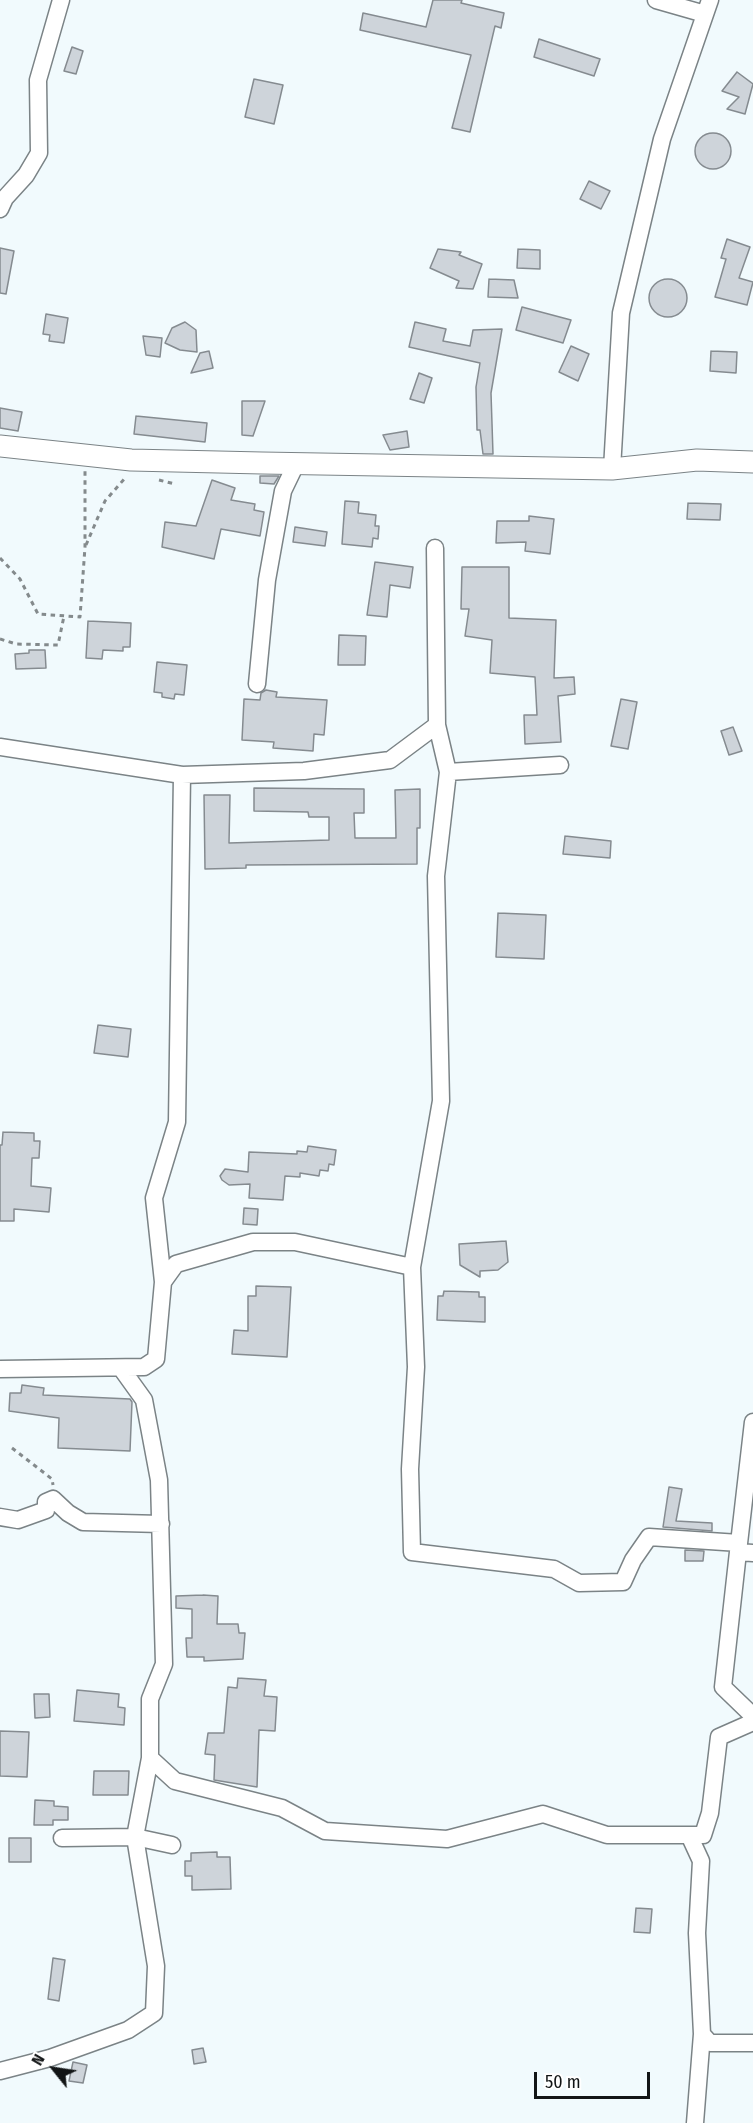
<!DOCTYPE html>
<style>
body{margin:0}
#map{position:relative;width:753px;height:2123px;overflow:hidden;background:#f1fafd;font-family:"Fira Sans Condensed",sans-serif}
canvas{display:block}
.north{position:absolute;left:24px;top:2039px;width:60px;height:60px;-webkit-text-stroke:4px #fff;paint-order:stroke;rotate:300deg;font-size:16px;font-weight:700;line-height:24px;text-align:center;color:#121516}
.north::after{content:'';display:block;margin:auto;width:21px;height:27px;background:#121516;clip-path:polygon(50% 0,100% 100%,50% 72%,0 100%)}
.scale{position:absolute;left:534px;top:2072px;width:116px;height:27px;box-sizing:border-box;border:3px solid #121516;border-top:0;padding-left:8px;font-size:18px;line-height:21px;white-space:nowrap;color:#121516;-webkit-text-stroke:4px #fff;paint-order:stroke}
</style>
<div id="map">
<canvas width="753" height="2123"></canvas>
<div class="north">N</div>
<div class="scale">50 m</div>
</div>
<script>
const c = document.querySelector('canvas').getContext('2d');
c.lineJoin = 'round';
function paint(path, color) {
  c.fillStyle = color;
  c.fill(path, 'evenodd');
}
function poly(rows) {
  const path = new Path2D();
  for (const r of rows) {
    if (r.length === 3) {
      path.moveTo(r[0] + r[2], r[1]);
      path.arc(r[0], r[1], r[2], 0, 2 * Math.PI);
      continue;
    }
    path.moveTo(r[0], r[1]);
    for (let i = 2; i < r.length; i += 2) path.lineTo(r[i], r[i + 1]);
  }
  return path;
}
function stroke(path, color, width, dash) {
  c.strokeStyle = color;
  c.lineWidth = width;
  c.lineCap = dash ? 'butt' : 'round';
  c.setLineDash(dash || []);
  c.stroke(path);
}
const building = poly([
 [433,0,462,0,461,3,504,13,501,28,495,26,470,132,452,128,471,55,360,30,363,13,426,27,433,0],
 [539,39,600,59,594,76,534,57,539,39],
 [72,47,83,51,76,74,64,71,72,47],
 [737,72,753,84,745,114,727,109,739,97,722,91,737,72],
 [254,79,283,85,274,124,245,117,254,79],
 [713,151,18],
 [589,181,610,191,601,209,580,199,589,181],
 [727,239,750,247,739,278,753,282,747,305,715,297,726,259,721,258,727,239],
 [0,248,14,251,6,294,0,293,0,248],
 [438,249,461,252,459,255,482,264,473,289,456,288,459,281,430,268,438,249],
 [518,249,540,250,540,269,517,268,518,249],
 [489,279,514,280,518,298,488,297,489,279],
 [668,298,19],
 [522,307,571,320,563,343,516,330,522,307],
 [46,314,68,318,64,343,49,341,50,335,43,334,46,314],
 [185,322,196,330,197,352,180,350,165,343,172,328,185,322],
 [415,322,446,329,443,341,470,346,473,330,502,329,491,393,493,454,483,454,480,430,477,430,476,387,480,363,409,347,415,322],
 [143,336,162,338,160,357,146,355,143,336],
 [571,346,589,354,578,381,559,372,571,346],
 [209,351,213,368,191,373,200,353,209,351],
 [711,351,737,352,736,373,710,371,711,351],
 [419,373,432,378,424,403,410,399,419,373],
 [242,401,265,401,253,436,242,435,242,401],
 [0,408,22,412,18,431,0,428,0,408],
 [136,416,207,423,205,442,134,434,136,416],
 [407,431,409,447,390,450,383,435,407,431],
 [260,476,279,476,274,484,260,483,260,476],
 [212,480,235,488,231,500,255,504,254,510,264,512,260,536,221,529,214,559,162,547,165,522,196,526,212,480],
 [345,501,359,502,358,513,376,515,375,526,379,526,378,539,373,538,372,547,342,544,345,501],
 [688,503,721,504,720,520,687,519,688,503],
 [529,516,554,519,550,554,525,551,526,542,496,543,497,521,529,521,529,516],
 [295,527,327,532,325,546,293,542,295,527],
 [375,562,413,567,410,588,390,585,387,617,367,615,375,562],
 [462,567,509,567,509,618,556,620,554,678,574,677,575,694,558,696,561,742,525,744,524,715,537,715,535,677,490,673,492,640,465,636,469,609,461,609,462,567],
 [88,621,131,623,130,647,123,647,123,651,103,650,102,659,86,658,88,621],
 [339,635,366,636,365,665,338,665,339,635],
 [29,650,45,650,46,668,16,669,15,654,29,653,29,650],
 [157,662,187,665,184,695,175,694,174,699,162,697,162,693,154,692,157,662],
 [266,690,277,692,276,697,327,700,324,735,314,734,313,751,273,748,274,742,242,740,244,699,260,700,261,693,266,690],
 [621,699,637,702,628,749,611,746,621,699],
 [733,727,742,751,729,755,721,731,733,727],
 [254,788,364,789,364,813,354,813,355,838,396,838,395,790,420,789,420,828,417,828,417,864,246,865,246,868,205,869,204,795,230,795,229,843,329,840,329,817,309,817,308,812,254,811,254,788],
 [565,836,611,841,610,858,563,854,565,836],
 [498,913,546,915,544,959,496,957,498,913],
 [98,1025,131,1029,128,1057,94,1053,98,1025],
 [3,1132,34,1133,34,1141,40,1141,39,1158,32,1158,31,1186,51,1188,49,1212,14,1209,14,1221,0,1221,0,1145,2,1145,3,1132],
 [308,1146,336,1150,334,1165,329,1164,328,1171,320,1170,319,1176,300,1173,300,1177,285,1176,283,1200,249,1198,250,1184,229,1185,222,1180,220,1176,225,1169,248,1172,249,1152,297,1154,297,1151,307,1152,308,1146],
 [244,1208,258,1209,257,1225,243,1224,244,1208],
 [506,1241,508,1262,498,1270,480,1271,480,1277,460,1265,459,1244,506,1241],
 [256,1286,291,1287,287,1357,232,1354,234,1330,248,1331,248,1296,256,1296,256,1286],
 [444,1291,479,1292,479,1297,485,1297,485,1322,437,1320,438,1296,443,1296,444,1291],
 [22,1385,44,1388,43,1395,130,1399,132,1402,130,1451,58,1448,59,1418,9,1411,10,1393,21,1393,22,1385],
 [669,1487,682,1489,676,1521,712,1523,712,1531,663,1527,669,1487],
 [685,1550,704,1551,703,1561,685,1561,685,1550],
 [203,1595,218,1596,217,1624,238,1624,239,1633,245,1633,243,1659,204,1661,204,1657,187,1657,186,1638,192,1638,192,1609,176,1608,176,1596,203,1595],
 [238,1678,266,1680,264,1696,277,1697,275,1731,259,1730,257,1787,214,1780,215,1755,205,1754,208,1733,224,1733,228,1687,237,1688,238,1678],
 [77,1690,119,1694,118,1707,125,1708,124,1725,74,1721,77,1690],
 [34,1694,49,1694,50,1717,35,1718,34,1694],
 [0,1731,29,1732,27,1777,0,1776,0,1731],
 [94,1771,129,1771,128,1795,93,1795,94,1771],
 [35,1800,54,1801,54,1806,68,1807,68,1820,53,1820,53,1825,34,1825,35,1800],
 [9,1838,31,1838,31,1862,9,1862,9,1838],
 [217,1852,217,1857,230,1857,231,1889,192,1890,192,1876,185,1876,185,1861,191,1861,191,1853,217,1852],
 [636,1908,652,1909,650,1933,634,1932,636,1908],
 [53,1958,65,1960,59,2001,48,1999,53,1958],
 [203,2048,206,2062,194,2064,192,2050,203,2048],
 [73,2062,87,2065,83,2083,69,2081,73,2062]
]);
const path = poly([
 [159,480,175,484],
 [86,545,105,501,126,477],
 [0,558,20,579,38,614,80,617,85,547,85,471],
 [0,639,16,644,58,645,64,616],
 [12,1448,52,1479,53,1485]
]);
const minor = poly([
 [656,0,705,14],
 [0,209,5,198,26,175,39,153,38,80,61,0],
 [612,469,621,313,662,139,710,0],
 [257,684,267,580,283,491,296,464],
 [0,747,182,775,177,1122,154,1198,163,1282],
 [448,772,560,765],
 [182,775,304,771,390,760,437,725,435,548],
 [412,1267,441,1101,436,876,448,772,437,725],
 [121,1368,144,1400,159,1480,164,1664,150,1699,150,1758,175,1781,282,1808,325,1831,447,1839,543,1814,607,1835,703,1835,710,1813,719,1737,753,1722],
 [0,1369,144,1367,156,1359,163,1282,176,1264,253,1242,295,1242,412,1267,416,1367,410,1469,412,1552,554,1569,579,1583,623,1582,633,1560,649,1537,739,1543],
 [753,1422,738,1552,753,1553],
 [0,1517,18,1520,46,1510,46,1502,53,1499,68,1513,83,1522,161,1524],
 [738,1552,723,1687,753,1716],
 [689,1835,701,1861,697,1933,702,2034,710,2043,753,2043],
 [62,1838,135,1837,172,1845],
 [0,2071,50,2058,128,2030,154,2013,156,1966,135,1837,150,1758],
 [695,2123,702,2034]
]);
const tertiary = poly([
 [0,446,131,460,262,463,612,469,697,460,753,462]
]);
paint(building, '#ced4da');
stroke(building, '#858b90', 1.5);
stroke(minor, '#7b8386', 19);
stroke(tertiary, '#7b8386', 23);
stroke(path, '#848a8c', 3, [4.5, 4.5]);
stroke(minor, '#fff', 16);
stroke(tertiary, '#fff', 21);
</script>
